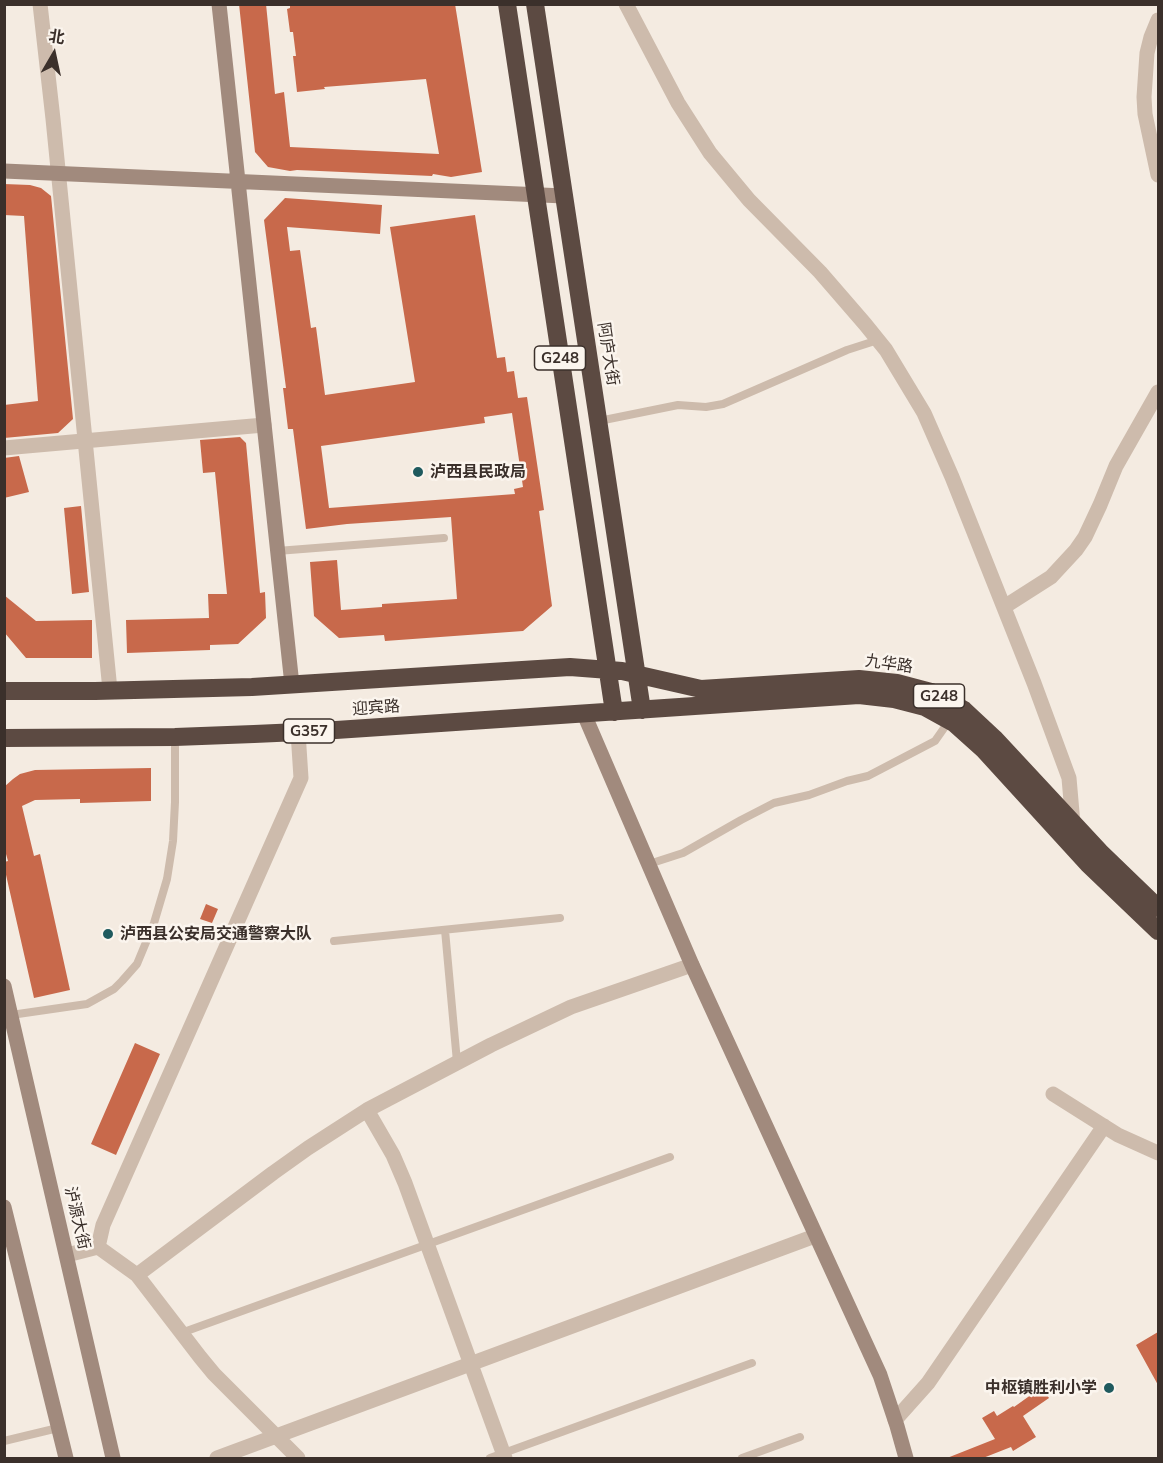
<!DOCTYPE html>
<meta charset="utf-8">
<style>
body{margin:0}
#map{position:relative;width:1163px;height:1463px;overflow:hidden;background:#f4ebe1;font-family:Mulish,"Noto Sans SC",sans-serif}
canvas{display:block}
.frame{position:absolute;inset:0;border:6px solid #3b302b;pointer-events:none}
.north{position:absolute;left:24px;top:24px;width:60px;height:60px;-webkit-text-stroke:4px #fbf5ee;paint-order:stroke;rotate:9deg;font-size:16px;font-weight:700;line-height:24px;text-align:center;color:#3b302b}
.north::after{content:'';display:block;margin:auto;width:21px;height:27px;background:#3b302b;clip-path:polygon(50% 0,100% 100%,50% 72%,0 100%)}
</style>
<div id="map">
<canvas width="1163" height="1463"></canvas>
<div class="frame"></div>
<div class="north">北</div>
</div>
<script>
const c = document.querySelector('canvas').getContext('2d');
c.lineJoin = 'round';
function paint(path, color) {
  c.fillStyle = color;
  c.fill(path, 'evenodd');
}
function poly(rows) {
  const path = new Path2D();
  for (const r of rows) {
    path.moveTo(r[0], r[1]);
    for (let i = 2; i < r.length; i += 2) path.lineTo(r[i], r[i + 1]);
  }
  return path;
}
function stroke(path, color, width, dash) {
  c.strokeStyle = color;
  c.lineWidth = width;
  c.lineCap = dash ? 'butt' : 'round';
  c.setLineDash(dash || []);
  c.stroke(path);
}
function drawText(font, color, halo, rows, align = 'center') {
  c.font = font + ' Mulish,"Noto Sans SC",sans-serif';
  c.lineWidth = 5;
  c.setLineDash([]);
  c.textBaseline = 'middle';
  c.strokeStyle = halo;
  c.fillStyle = color;
  for (const [text, x, y, turn = 0] of rows) {
    c.save();
    c.translate(x, y);
    c.rotate((+turn || 0) * Math.PI / 180);
    c.textAlign = isNaN(turn) ? turn : align;
    if (halo) c.strokeText(text, 0, 0);
    c.fillText(text, 0, 0);
    c.restore();
  }
}
const building = poly([
 [239,4,266,4,275,94,284,92,290,147,439,154,426,79,324,87,325,89,297,92,293,56,296,56,293,32,290,32,287,9,290,8,290,4,455,4,482,172,451,177,433,174,432,176,297,170,290,171,268,167,255,152],
 [4,184,30,185,41,188,51,196,73,419,58,433,4,438,4,405,38,401,24,216,4,215],
 [285,198,382,205,380,234,287,227,290,251,300,250,311,328,316,327,325,395,415,382,390,227,475,215,497,358,505,357,507,372,514,371,518,398,527,397,544,510,539,511,552,606,523,631,385,641,384,635,339,638,314,616,310,562,337,560,341,610,382,607,382,604,457,599,451,517,347,524,306,529,293,429,288,429,283,388,286,388,264,220],
 [512,413,523,487,514,489,515,494,329,508,321,446,485,423,484,417],
 [240,437,246,443,260,593,265,592,266,618,238,644,210,645,210,650,127,653,126,620,209,618,208,594,227,594,215,472,203,473,200,440],
 [19,456,29,492,4,498,4,458],
 [81,506,89,592,72,594,64,508],
 [4,595,36,621,92,620,92,658,26,658,4,632],
 [151,768,151,801,80,803,80,799,35,800,22,806,34,856,40,854,70,990,34,998,4,866,4,862,8,861,4,847,4,787,13,779,20,774,35,770],
 [206,904,218,909,212,923,200,919],
 [135,1043,160,1054,116,1155,91,1144],
 [1158,1332,1158,1385,1136,1345],
 [1042,1387,1049,1398,1023,1416,1036,1437,1013,1451,1011,1447,983,1458,947,1458,995,1439,982,1418,994,1411,997,1416,1013,1406,1014,1407]
]);
const lane = poly([
 [599,421,678,405,706,407,723,404,847,350,878,340],
 [277,551,444,538],
 [649,864,683,853,741,820,774,803,809,795,847,781,868,776,935,741,949,721],
 [445,930,457,1062],
 [334,941,560,918],
 [11,1015,87,1004,114,989,122,981,137,964,154,923,167,879,173,841,175,802,175,738],
 [181,1333,670,1157],
 [4,1441,58,1428],
 [490,1458,752,1363],
 [742,1458,800,1437]
]);
const street = poly([
 [40,4,53,119,110,690],
 [626,4,678,103,710,153,749,200,820,272,865,324,886,350,924,413,952,477,1034,683,1069,778,1073,824],
 [1158,20,1151,37,1147,53,1144,97,1145,114,1158,175],
 [4,448,264,425],
 [1004,607,1051,577,1076,550,1085,537,1100,505,1116,466,1158,392],
 [1053,1094,1118,1135,1158,1153],
 [367,1110,393,1155,405,1183,505,1458],
 [98,1247,103,1225,301,778,298,732],
 [98,1247,137,1275,200,1357,214,1374,298,1458],
 [67,1255,98,1247],
 [137,1275,273,1173,308,1148,367,1110,491,1045,571,1007,692,965],
 [895,1420,928,1383,1104,1126],
 [217,1458,815,1236]
]);
const secondary = poly([
 [219,4,292,685],
 [4,171,564,196],
 [584,714,692,965,880,1375,897,1426,906,1458],
 [4,986,113,1458],
 [4,1207,66,1458]
]);
const highway = poly([
 [507,4,614,712],
 [535,4,642,710],
 [4,691,95,691,252,687,570,667,622,671,701,689,859,679,897,683,931,692,964,710,994,738,1100,852,1158,908],
 [4,738,175,737,254,734,321,731,859,695,894,699,925,707,954,723,983,749,1088,864,1158,931]
]);
const markers = [
 [418,472,6,"#1f5a5e"],
 [108,934,6,"#1f5a5e"],
 [1109,1388,6,"#1f5a5e"]
];
const shields = [
 [560,358,51],
 [939,696,51],
 [309,731,51]
];
const shieldNames = [
 ["G248",560,358],
 ["G248",939,696],
 ["G357",309,731]
];
const streetNames = [
 ["阿庐大街",608,354,81],
 ["九华路",889,664,8],
 ["迎宾路",376,708,-4],
 ["泸源大街",77,1218,77]
];
const poiNames = [
 ["泸西县民政局",430,472],
 ["泸西县公安局交通警察大队",120,934],
 ["中枢镇胜利小学",1097,1388,"right"]
];
paint(building, '#c8694b');
stroke(lane, '#cdbbac', 8);
stroke(street, '#cdbbac', 15);
stroke(secondary, '#a18a7d', 15);
stroke(highway, '#5c4a42', 18);
for (const [x, y, r, color] of markers) {
  const dot = new Path2D();
  dot.arc(x, y, r, 0, 2 * Math.PI);
  c.fillStyle = color;
  c.fill(dot);
  stroke(dot, '#fbf5ee', 2);
}
for (const [x, y, w] of shields) {
  const box = new Path2D();
  box.roundRect(x - w / 2, y - 12, w, 24, 4.5);
  c.fillStyle = '#fbf5ee';
  c.fill(box);
  stroke(box, '#3b302b', 1.5);
}
drawText('bold 15px', '#3b302b', null, shieldNames);
drawText('16px', '#3b302b', '#fbf5ee', streetNames);
drawText('bold 16px', '#3b302b', '#fbf5ee', poiNames, 'left');
</script>
